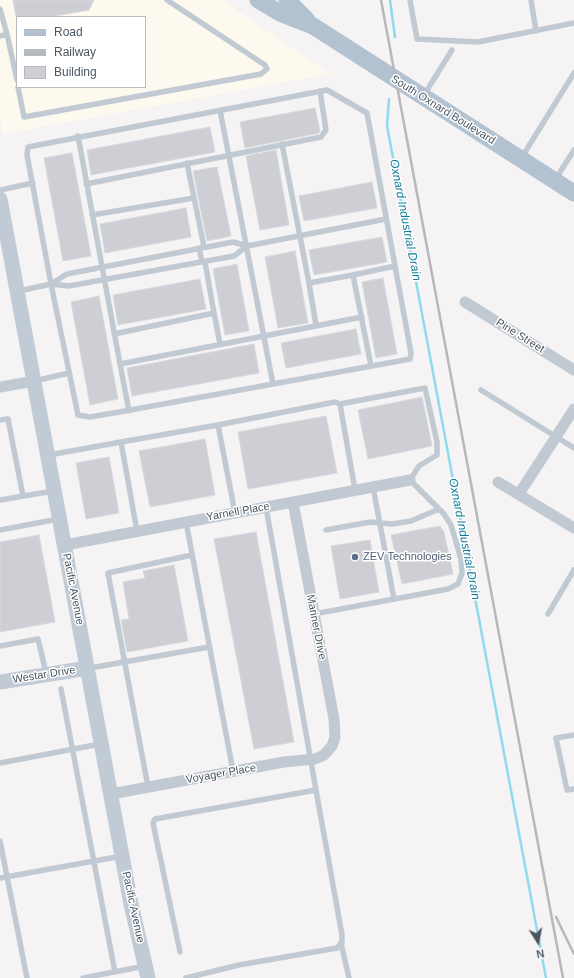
<!DOCTYPE html>
<style>
body{margin:0}
#map{position:relative;width:574px;height:978px;overflow:hidden;background:#f5f3f3;font-family:Helvetica,sans-serif}
canvas{display:block}
.legend{position:absolute;left:16px;top:16px;width:130px;height:72px;box-sizing:border-box;background:#fff;border:1px solid #b7bbc0;margin:0;padding:5px 7px;list-style:none;font-size:12px;color:#4a5661}
.legend li{display:flex;align-items:center;gap:8px;height:20px}
.legend b{width:20px;border:1px solid #b7bbc0}
.north{position:absolute;left:518px;top:922px;width:40px;height:40px;-webkit-text-stroke:3px #fff;paint-order:stroke;rotate:169deg;font-size:11px;font-weight:700;line-height:16px;text-align:center;color:#4a5661}
.north::after{content:'';display:block;margin:auto;width:14px;height:18px;background:#4a5661;clip-path:polygon(50% 0,100% 100%,50% 72%,0 100%)}
</style>
<div id="map">
<canvas width="574" height="978"></canvas>
<ul class="legend">
<li><b style="height:5px;background:#b3c2d1"></b>Road</li>
<li><b style="height:5px;background:#b5b8bd"></b>Railway</li>
<li><b style="height:11px;background:#cdcfd5"></b>Building</li>
</ul>
<div class="north">N</div>
</div>
<script>
const c = document.querySelector('canvas').getContext('2d');
c.lineJoin = 'round';
function paint(path, color) {
  c.fillStyle = color;
  c.fill(path, 'evenodd');
}
function poly(rows) {
  const path = new Path2D();
  for (const r of rows) {
    path.moveTo(r[0], r[1]);
    for (let i = 2; i < r.length; i += 2) path.lineTo(r[i], r[i + 1]);
  }
  return path;
}
function stroke(path, color, width, dash) {
  c.strokeStyle = color;
  c.lineWidth = width;
  c.lineCap = dash ? 'butt' : 'round';
  c.setLineDash(dash || []);
  c.stroke(path);
}
function drawText(font, color, halo, rows, align = 'center') {
  c.font = font + ' Helvetica,sans-serif';
  c.lineWidth = 3;
  c.setLineDash([]);
  c.textBaseline = 'middle';
  c.strokeStyle = halo;
  c.fillStyle = color;
  for (const [text, x, y, turn = 0] of rows) {
    c.save();
    c.translate(x, y);
    c.rotate((+turn || 0) * Math.PI / 180);
    c.textAlign = isNaN(turn) ? turn : align;
    if (halo) c.strokeText(text, 0, 0);
    c.fillText(text, 0, 0);
    c.restore();
  }
}
const commercial = poly([
 [0,0,222,0,330,74,3,134,0,119],
 [17,17,145,17,145,87,17,87]
]);
const stream = poly([
 [390,0,395,37],
 [389,99,387,126,546,978]
]);
const building = poly([
 [13,0,94,0,89,10,50,17,16,17,13,0],
 [315,108,320,131,319,133,245,148,240,122,315,108],
 [210,127,215,152,91,175,87,150,210,127],
 [276,150,289,225,260,230,246,156,276,150],
 [72,153,91,256,63,261,44,158,72,153],
 [217,167,231,236,207,241,193,171,217,167],
 [372,182,377,208,304,221,299,196,372,182],
 [186,208,191,237,105,253,100,224,186,208],
 [382,237,387,262,314,275,309,250,382,237],
 [295,251,308,323,278,328,265,257,295,251],
 [237,264,249,331,225,335,213,269,237,264],
 [383,278,397,354,376,358,362,282,383,278],
 [200,279,206,309,118,325,113,295,200,279],
 [99,296,118,399,90,405,71,302,99,296],
 [356,329,361,354,286,368,281,343,356,329],
 [254,344,259,373,132,396,127,368,254,344],
 [422,397,432,446,368,459,358,410,422,397],
 [326,416,337,473,248,489,238,432,326,416],
 [205,439,215,495,150,507,139,451,205,439],
 [109,457,119,513,86,519,76,463,109,457],
 [440,526,444,532,453,574,402,584,391,535,440,526],
 [256,532,294,742,254,749,214,539,256,532],
 [39,535,55,622,0,632,0,542,39,535],
 [370,540,379,592,340,599,331,546,370,540],
 [174,565,188,641,127,652,121,620,129,619,123,582,145,578,143,571,174,565]
]);
const lane = poly([
 [410,0,417,39,478,42,574,23],
 [531,0,536,31],
 [0,9,7,34],
 [0,36,7,34,17,80],
 [18,87,24,117,261,74,267,69,265,65,167,0],
 [327,90,367,113,411,353,410,359,125,411,90,417,78,415,51,284,27,155,28,147,327,90],
 [424,95,452,50],
 [220,110,273,384],
 [78,136,120,364],
 [282,144,309,283,353,275],
 [522,157,574,73],
 [187,163,204,247],
 [555,180,574,150],
 [86,184,321,137,326,130,320,91],
 [0,190,33,183],
 [92,215,194,198],
 [247,246,386,219],
 [199,248,202,262],
 [205,262,214,313],
 [309,283,316,325],
 [19,291,51,284,69,286,234,256,247,246,233,242,67,274,51,284],
 [114,334,214,313,220,344],
 [371,366,353,275,395,266],
 [34,381,69,373],
 [481,390,574,448],
 [129,411,120,364,362,317],
 [0,420,8,419,23,496],
 [49,455,121,442],
 [373,487,394,599],
 [0,500,53,491],
 [235,513,218,425,335,402,340,404,355,490],
 [186,522,233,771],
 [0,530,58,519],
 [326,530,370,522,392,524,411,521,439,509],
 [137,531,121,442,218,425],
 [314,614,448,589,458,584,462,573,461,559,451,525,444,514,410,480,419,466,437,455,437,442,425,388,340,404],
 [548,614,574,570],
 [0,646,38,639,46,673],
 [90,668,209,647],
 [61,689,115,972],
 [574,735,556,738,567,790,574,789],
 [0,763,100,744],
 [148,787,108,573,192,555],
 [0,841,27,978],
 [0,878,122,856],
 [341,943,349,978],
 [180,952,153,823,155,819,316,790,266,507],
 [83,978,145,966],
 [186,978,239,965,337,948,342,942,342,935,316,790]
]);
const street = poly([
 [465,302,574,370],
 [0,387,34,381],
 [498,482,574,528],
 [519,494,574,409],
 [65,545,410,480],
 [111,794,284,762,315,759,324,755,332,746,335,737,334,719,293,502]
]);
const secondary = poly([
 [0,199,131,904,148,978],
 [0,682,88,668]
]);
const primary = poly([
 [258,0,280,13,313,26,574,193],
 [287,0,307,20]
]);
const rail = poly([
 [381,0,563,978],
 [556,917,574,954]
]);
const markers = [
 [355,557,4,"#5c6f8a"]
];
const streetNames = [
 ["South Oxnard Boulevard",443,110,32],
 ["Pine Street",520,336,32],
 ["Yarnell Place",238,512,-10],
 ["Pacific Avenue",73,589,79],
 ["Mariner Drive",316,627,79],
 ["Westar Drive",44,675,-9],
 ["Voyager Place",221,774,-10],
 ["Pacific Avenue",133,907,78]
];
const serviceNames = [
 ["ZEV Technologies",363,557]
];
const waterNames = [
 ["Oxnard Industrial Drain",405,220,79],
 ["Oxnard Industrial Drain",464,539,79]
];
paint(commercial, '#fdf9ef');
stroke(stream, '#90daee', 2.5);
paint(building, '#cdcfd5');
stroke(building, '#d7d9de', 1);
stroke(lane, '#c1cad2', 5.5);
stroke(street, '#c1cad2', 11);
stroke(secondary, '#c1cbd6', 15);
stroke(primary, '#b3c2d1', 17);
stroke(rail, '#b5b8bd', 2.5);
for (const [x, y, r, color] of markers) {
  const dot = new Path2D();
  dot.arc(x, y, r, 0, 2 * Math.PI);
  c.fillStyle = color;
  c.fill(dot);
  stroke(dot, '#fff', 1.5);
}
drawText('11px', '#4a5661', '#fff', streetNames);
drawText('11px', '#4e5e75', '#fff', serviceNames, 'left');
drawText('italic 12px', '#0c7c9b', '#fff', waterNames);
</script>
